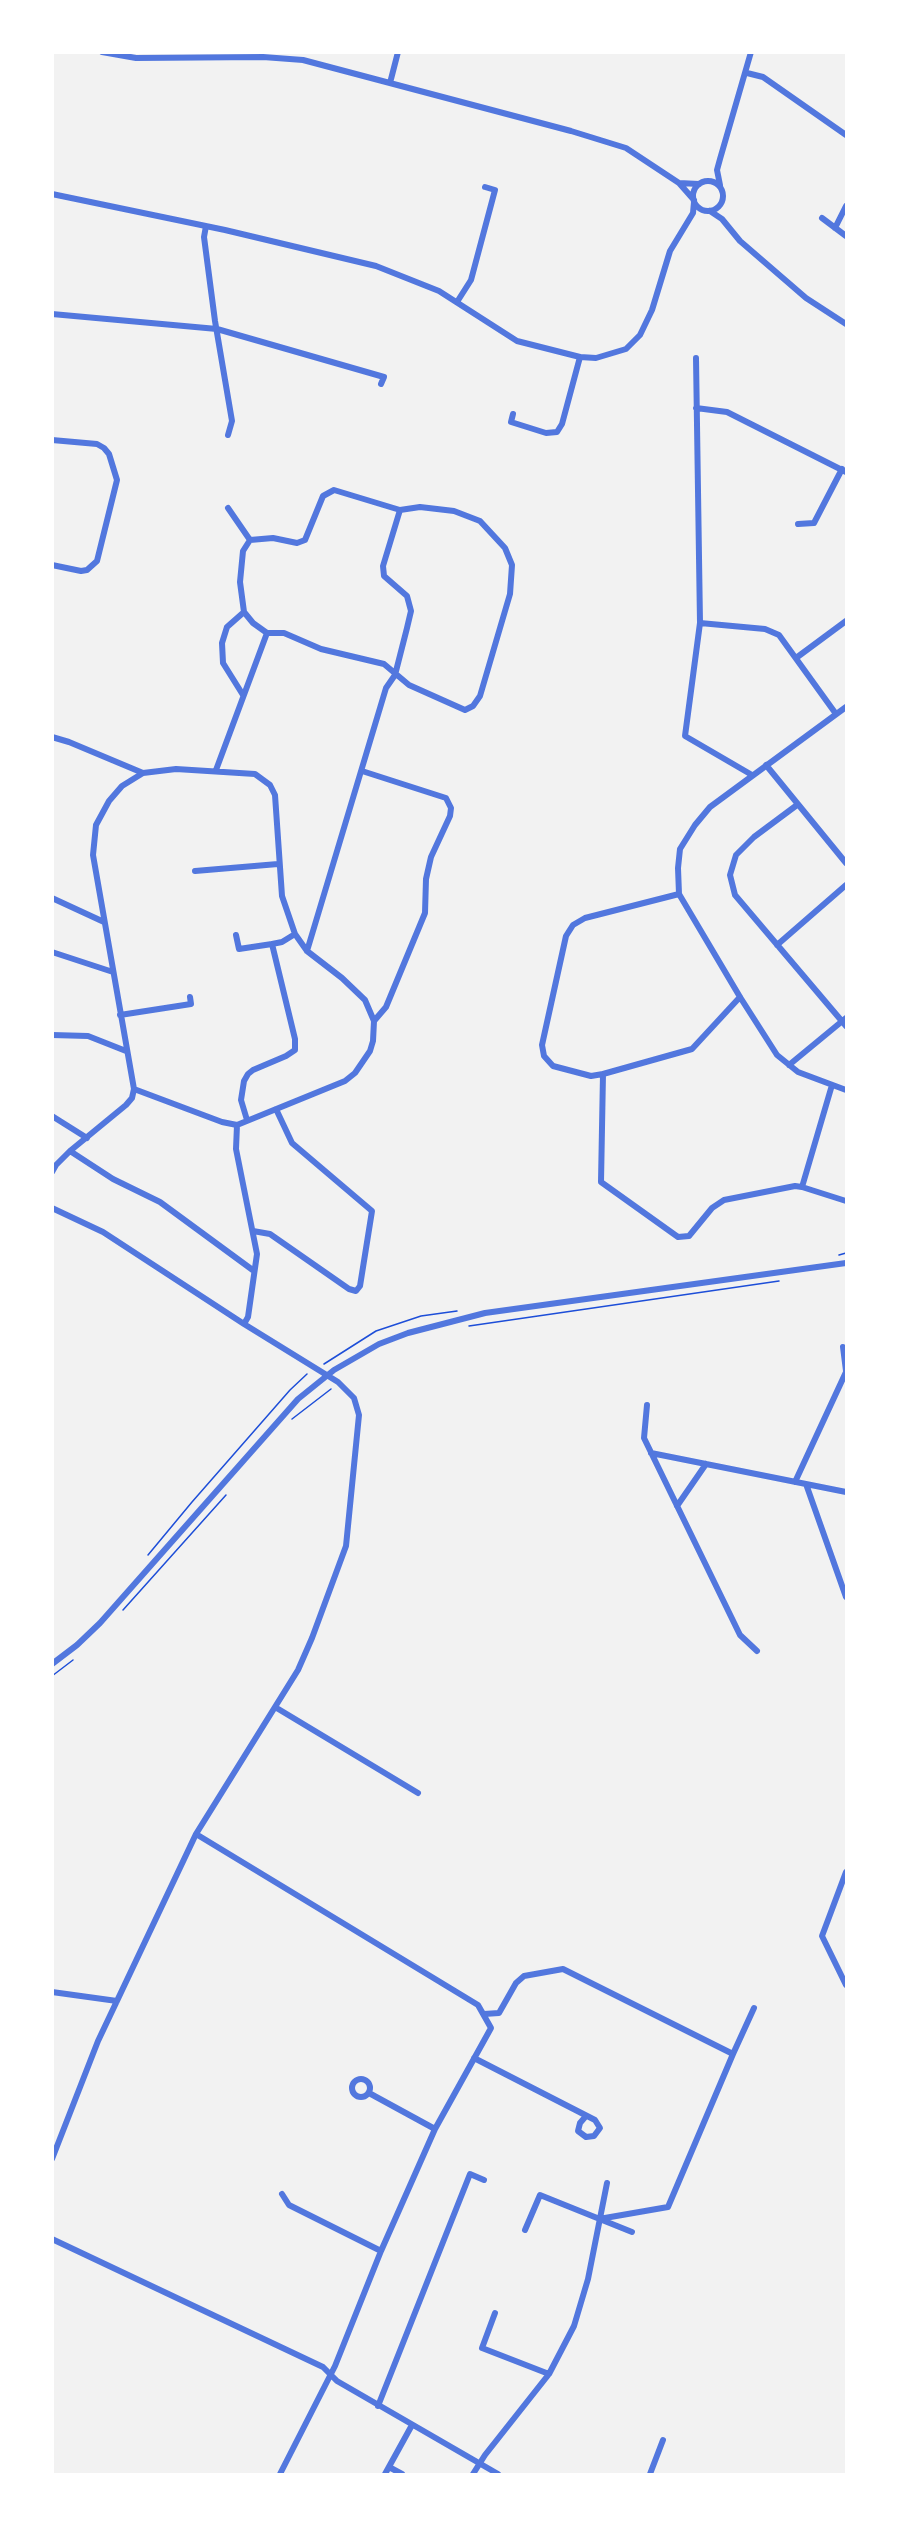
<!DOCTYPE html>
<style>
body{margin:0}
#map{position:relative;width:899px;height:2527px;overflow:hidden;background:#f2f2f2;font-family:"Open Sans",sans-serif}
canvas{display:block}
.frame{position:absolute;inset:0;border:54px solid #fff;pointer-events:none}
</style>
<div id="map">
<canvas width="899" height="2527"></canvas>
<div class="frame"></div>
</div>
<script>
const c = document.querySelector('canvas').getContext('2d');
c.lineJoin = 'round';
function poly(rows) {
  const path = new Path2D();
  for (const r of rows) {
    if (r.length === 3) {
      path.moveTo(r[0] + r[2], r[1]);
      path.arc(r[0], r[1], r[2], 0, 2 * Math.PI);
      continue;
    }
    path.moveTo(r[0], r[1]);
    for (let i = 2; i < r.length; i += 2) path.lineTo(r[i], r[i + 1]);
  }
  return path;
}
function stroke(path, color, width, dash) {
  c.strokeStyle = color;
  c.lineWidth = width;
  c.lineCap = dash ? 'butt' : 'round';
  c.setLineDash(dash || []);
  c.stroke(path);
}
const path = poly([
 [839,1255,846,1253],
 [469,1326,779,1281],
 [324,1364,376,1331,421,1316,457,1311],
 [292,1419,331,1389],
 [148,1555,192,1502,290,1390,307,1374],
 [123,1610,226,1495],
 [52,1676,73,1660]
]);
const minor = poly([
 [102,52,136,58,263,57,303,60,571,131,626,148,679,183,694,200],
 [747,73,763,77,846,135],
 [390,83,398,52],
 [708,196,15],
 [679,183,699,184],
 [720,185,717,170,720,159,751,52],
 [52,194,225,230,376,266,439,291,517,341,580,357,596,358,626,349,640,335,652,310,670,251,693,213,694,202],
 [710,211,722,219,740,241,806,298,846,324],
 [822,218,846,236],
 [206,226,204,237,215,321,232,421,228,435],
 [835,228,846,206],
 [457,302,471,280,495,190,485,187],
 [52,314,217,329,384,377,381,384],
 [696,358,700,623,685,736,752,775],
 [696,408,727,412,846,472],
 [513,414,511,422,546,433,557,432,562,424,580,357],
 [52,440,97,444,104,448,109,454,117,480,97,561,87,570,81,571,52,565],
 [228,508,250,540],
 [798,524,814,523,842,469],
 [700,623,765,629,779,635,836,714],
 [796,658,846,621],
 [243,695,223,663,222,643,227,627,244,612,240,582,243,551,250,540,273,538,297,543,305,540,323,496,334,490,400,510,420,507,454,511,480,521,505,548,512,565,510,594,480,696,473,706,465,710,409,685,384,664,321,649,284,633,267,633,253,623,244,612],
 [846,707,710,807,695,825,680,849,678,868,679,894,740,997,777,1055,798,1072,846,1090],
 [52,737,69,742,143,773],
 [766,765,846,863],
 [216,770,267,633],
 [362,771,446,798,451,808,450,816,431,857,426,879,425,913,386,1007,374,1021],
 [797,805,754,837,736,855,730,875,735,895,846,1026],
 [195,871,278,864],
 [679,894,585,918,573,925,566,936,542,1045,544,1056,553,1066,591,1076,603,1074,601,1182,678,1237,689,1236,712,1208,724,1200,795,1186,802,1187,832,1085],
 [52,898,104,922],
 [236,935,239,949,272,944],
 [777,945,846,885],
 [307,951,386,688,395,675,407,628,411,611,407,596,384,576,383,566,400,510],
 [52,952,113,972],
 [120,1015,191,1004,190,997],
 [52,1035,88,1036,126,1051],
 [789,1065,846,1018],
 [603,1074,692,1049,740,997],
 [134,1089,222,1122,237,1125],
 [52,1116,87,1138],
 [247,1120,241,1100,244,1081,248,1074,253,1070,286,1056,295,1050,295,1039,272,944,282,942,295,934],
 [70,1151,113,1179,160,1202,254,1271],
 [52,1172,56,1165,70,1151,126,1105,132,1098,134,1089,93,855,96,825,109,801,122,786,143,773,176,769,255,774,270,785,275,795,282,896,295,934,307,951,342,978,365,1000,374,1021,373,1041,370,1051,355,1073,345,1081,237,1125,236,1149,257,1254,248,1317,244,1324],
 [802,1187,846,1201],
 [52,1208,103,1232,244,1324,338,1382,354,1398,359,1415,346,1546,312,1638,298,1670,196,1834,98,2041,52,2159],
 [253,1231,270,1234,349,1289,356,1291,360,1286,372,1211,292,1143,276,1109],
 [843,1347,846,1371],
 [647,1405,644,1438,740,1635,757,1651],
 [651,1453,846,1492],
 [795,1482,846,1372],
 [806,1484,846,1597],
 [677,1506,706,1464],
 [52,1664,77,1645,100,1623,298,1399,334,1370,379,1344,408,1333,485,1313,846,1263],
 [275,1707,418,1793],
 [196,1834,478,2005,491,2028,435,2129,381,2251,335,2366,280,2474],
 [846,1872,822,1936,846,1985],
 [52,1992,117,2001],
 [484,2014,499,2013,516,1983,524,1976,563,1969,733,2054,668,2207,599,2219],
 [733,2054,754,2008],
 [474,2058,595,2120,600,2128,594,2136,586,2137,578,2131,580,2123,586,2116],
 [361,2088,9],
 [369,2093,435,2129],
 [282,2194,289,2205,381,2251],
 [525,2230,540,2195,632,2232],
 [52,2239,323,2367,337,2381,498,2474],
 [495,2313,482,2348,549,2374],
 [378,2406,470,2174,484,2180],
 [389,2467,402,2474],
 [385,2474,412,2425],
 [473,2474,485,2455,549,2374,574,2326,588,2279,607,2183],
 [650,2474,663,2440]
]);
stroke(path, '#1d4ed8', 1.5);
stroke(minor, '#5277de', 6);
</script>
